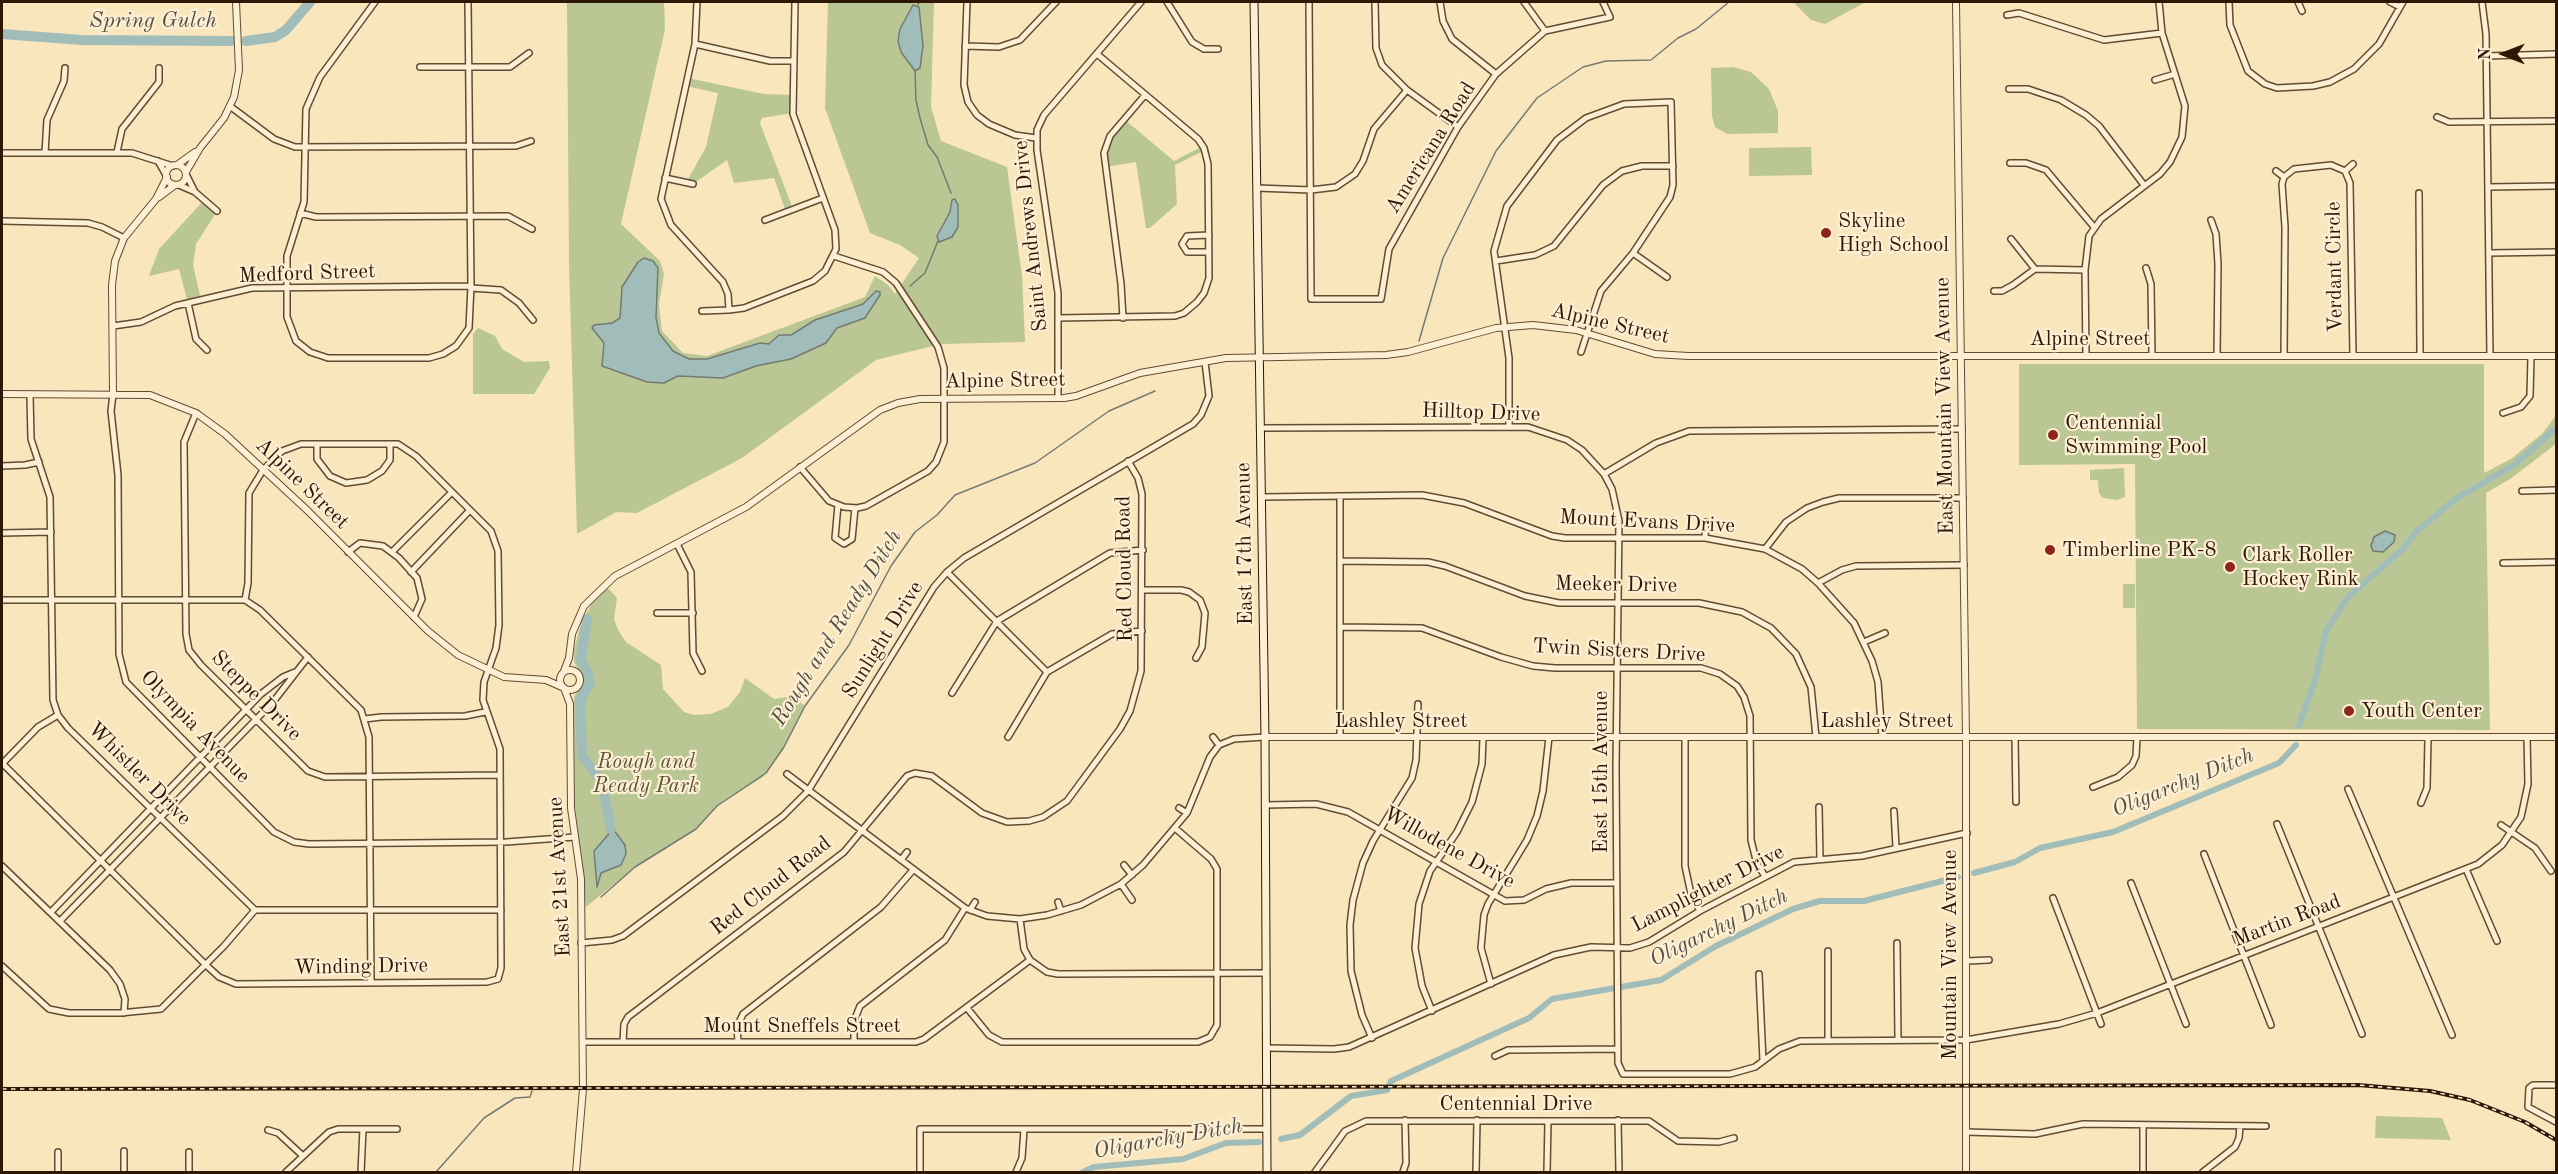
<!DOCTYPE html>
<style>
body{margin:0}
#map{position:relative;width:2558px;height:1174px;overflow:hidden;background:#fae6bd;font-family:"Old Standard TT",serif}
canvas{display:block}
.frame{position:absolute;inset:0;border:3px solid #2e1705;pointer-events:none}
.north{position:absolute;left:2474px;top:24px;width:60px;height:60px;-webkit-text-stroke:4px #fcefd4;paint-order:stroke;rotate:270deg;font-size:16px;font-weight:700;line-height:24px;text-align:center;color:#2e1705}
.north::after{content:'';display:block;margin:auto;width:21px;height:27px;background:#2e1705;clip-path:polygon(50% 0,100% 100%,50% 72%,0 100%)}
</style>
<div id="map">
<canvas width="2558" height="1174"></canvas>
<div class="frame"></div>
<div class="north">N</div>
</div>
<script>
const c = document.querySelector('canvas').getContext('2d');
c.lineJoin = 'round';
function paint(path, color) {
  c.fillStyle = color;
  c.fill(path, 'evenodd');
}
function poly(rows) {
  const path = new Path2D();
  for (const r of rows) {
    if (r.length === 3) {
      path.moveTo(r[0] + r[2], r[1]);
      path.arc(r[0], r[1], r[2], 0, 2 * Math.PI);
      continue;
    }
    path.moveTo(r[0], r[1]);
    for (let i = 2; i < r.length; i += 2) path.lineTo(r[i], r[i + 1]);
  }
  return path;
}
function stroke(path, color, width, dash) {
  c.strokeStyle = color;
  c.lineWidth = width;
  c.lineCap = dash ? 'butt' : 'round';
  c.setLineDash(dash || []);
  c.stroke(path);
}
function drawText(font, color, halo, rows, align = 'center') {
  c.font = font + ' "Old Standard TT",serif';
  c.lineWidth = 4.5;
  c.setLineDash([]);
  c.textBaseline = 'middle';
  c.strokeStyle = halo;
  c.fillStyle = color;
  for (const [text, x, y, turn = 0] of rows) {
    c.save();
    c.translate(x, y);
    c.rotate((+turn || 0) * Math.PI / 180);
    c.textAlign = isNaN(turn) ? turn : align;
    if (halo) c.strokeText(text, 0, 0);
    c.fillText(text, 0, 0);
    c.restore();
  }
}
const green = poly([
 [567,2,664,2,665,29,621,224,660,261,664,274,659,304,662,331,683,353,707,356,865,297,875,276,888,285,895,294,919,258,900,245,870,233,825,108,828,2,934,2,931,107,941,141,1007,167,1022,276,1025,342,941,344,876,360,742,458,637,513,616,512,577,534,569,264],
 [1793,2,1866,2,1825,24,1811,20],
 [1733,67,1751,72,1769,89,1778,111,1778,133,1727,134,1715,127,1712,116,1711,68],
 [688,78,764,94,793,95,793,113,762,118,760,123,793,209,786,212,774,178,734,183,727,160,693,184,686,183,706,147,718,93,686,86],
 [1124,119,1174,161,1203,146,1205,150,1175,165,1177,204,1150,228,1146,228,1136,162,1105,167,1105,148],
 [1811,147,1812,175,1749,176,1749,148],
 [205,199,217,211,196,244,193,265,201,300,188,303,179,269,149,276,159,249],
 [478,328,495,336,502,349,524,362,549,361,550,368,534,394,473,394,473,334],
 [2019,364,2484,364,2484,473,2511,459,2543,433,2556,415,2556,444,2510,479,2486,493,2490,730,2137,729,2135,464,2019,465],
 [2124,468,2125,497,2117,500,2103,498,2099,493,2098,480,2090,480,2090,470],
 [2123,584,2135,584,2135,608,2123,608],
 [607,587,617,598,614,619,618,630,626,642,661,665,663,689,684,712,694,715,711,714,728,707,740,692,745,678,774,699,793,696,805,706,784,747,763,777,717,806,696,829,635,867,586,907,575,807,574,697,583,678,574,662,574,650,581,623,592,603],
 [2376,1116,2442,1118,2451,1140,2375,1138]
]);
const water = poly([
 [913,5,919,7,923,46,920,68,915,71,901,52,898,41,900,29,913,5],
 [955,199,958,205,958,227,952,237,939,242,937,236,950,212,952,200,955,199],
 [644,258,653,261,658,268,656,317,659,333,673,351,689,359,707,359,760,343,769,344,779,335,791,335,815,320,863,304,876,291,880,292,880,295,865,318,837,328,826,343,791,359,756,366,723,378,678,376,664,383,647,382,602,366,604,343,592,328,594,325,612,323,620,318,622,287,638,262,644,258],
 [2385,531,2395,535,2394,542,2383,552,2373,551,2371,546,2374,537,2385,531],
 [613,829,625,845,626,854,621,865,601,873,597,887,594,851,613,829]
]);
const stream = poly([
 [918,5,919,2],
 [915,71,916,100,920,118,928,145,937,157,951,193],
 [910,286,925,273,938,241],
 [1419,341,1443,258,1496,151,1537,98,1583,67,1606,61,1651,60,1678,38,1696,29,1729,2],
 [601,897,635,867,696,829,717,806,766,773,784,747,805,706,849,645,891,566,915,532,937,515,955,495,1035,463,1109,411,1155,391],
 [436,1172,484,1118,515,1098,530,1097,532,1091]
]);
const canal = poly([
 [2299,726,2315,680,2326,631,2347,598,2403,549,2415,533,2454,500,2514,465,2556,428],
 [1974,873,2015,862,2040,848,2113,832,2279,763,2296,745],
 [1281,1139,1300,1135,1351,1096,1387,1090,1391,1081,1529,1018,1552,999,1661,980,1716,946,1793,909,1820,901,1864,901,1958,877],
 [1083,1172,1094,1167,1183,1159,1226,1143,1259,1142]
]);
const river = poly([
 [2,34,82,40,232,41],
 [246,41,275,37,286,30,310,2],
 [587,619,581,659,589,676],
 [590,683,580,700,582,756,598,776],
 [601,779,611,829]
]);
const minor = poly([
 [375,2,320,77,306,109,304,202,287,256,287,317,296,341,310,352,328,358,429,358,443,354,456,346,469,328,471,286,468,2],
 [697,2,695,44,661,199,671,225,723,282,728,294,729,310,744,308,813,281,825,271,836,249,835,230,793,114,795,2],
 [967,2,964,85,968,102,977,115,989,124,1015,135,1036,138],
 [1167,2,1192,42,1204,49,1218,49],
 [1309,2,1311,299,1381,299,1389,249,1458,127,1496,74,1545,31,1610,17,1603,2],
 [1375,2,1376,48,1382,65,1407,90,1458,127],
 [1440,2,1443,21,1452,39,1496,74],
 [1524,2,1545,31],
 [2229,2,2230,25,2248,71,2265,84,2277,88,2313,86,2330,82,2354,69,2379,44,2403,2],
 [2298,2,2302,11],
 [2390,2,2400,7],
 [2482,2,2486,34,2490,356],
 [2007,15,2019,13,2104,40,2162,33],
 [695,44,770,61,794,61],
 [965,46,999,47,1020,40,1056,2],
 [2486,56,2556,54],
 [420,67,510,67,529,53],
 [2155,80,2175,74],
 [2009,89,2028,89,2061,100,2086,115,2099,126,2144,185],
 [231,107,274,139,295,147,516,146,531,141],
 [2437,117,2449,122,2556,121],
 [117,152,122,129,159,82,159,68],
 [2,153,132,153,173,166],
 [45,153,47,120,64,81,65,68],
 [158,161,166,175],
 [2010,163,2026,163,2046,170,2094,227],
 [2276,171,2284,177],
 [2345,171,2353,164],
 [187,176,194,190],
 [665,178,693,184],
 [179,185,195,192,217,211],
 [2488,187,2556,186],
 [1257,188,1311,190,1336,187,1355,174,1363,161,1374,129,1407,90],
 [2419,193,2420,355],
 [300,213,316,217,508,216,532,229],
 [765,220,823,198],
 [2211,220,2216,234,2218,264,2217,356],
 [2,221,88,223,102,227,124,238],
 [1209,235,1187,236,1182,244,1187,252,1209,252],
 [2011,239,2035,269],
 [1633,253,1667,277],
 [2489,253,2556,252],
 [1496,261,1535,255,1554,246,1603,185,1622,171,1642,166,1673,166],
 [2146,268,2151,284,2152,356],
 [471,288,501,290,519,303,533,320],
 [1994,291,2002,291,2013,285,2035,269,2085,270],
 [188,303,196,339,207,350],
 [702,311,729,310],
 [1058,318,1175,316,1184,313,1197,302,1204,293,1209,278,1208,164,1204,148,1198,139,1097,54],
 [1123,318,1121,284,1104,153,1110,136,1145,95],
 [113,326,141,322,175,306,252,288,471,286],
 [2086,356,2085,270,2089,236,2101,219,2160,174,2170,162,2182,137,2185,106,2162,33,2159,2],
 [2284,356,2285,227,2282,184,2284,177,2294,169,2331,165,2345,171,2350,183,2353,356],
 [113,394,111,411,118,475,119,654,126,682,274,832,294,842,309,844,506,842,575,837],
 [30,395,31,439,50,497,53,700,58,715,68,728,255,910,501,910],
 [1058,398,1058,293,1037,150,1037,130,1044,115,1141,2],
 [196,413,184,442,186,634,189,650,201,665,308,771,325,777,500,775],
 [2503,413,2521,407,2530,396,2531,356],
 [1509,427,1509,358,1494,251,1507,206,1557,140,1586,118,1624,104,1671,102,1673,185,1670,197,1633,253,1601,291,1581,352],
 [1260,428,1528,427,1567,440,1582,450,1604,474,1612,489,1619,521,1616,767,1618,1063,1623,1074,1730,1074,1755,1067,1779,1049,1800,1041,1966,1040,2059,1024,2097,1013,2478,864,2502,845,2521,817,2528,784,2527,737],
 [317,444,317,459,330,476,346,483,367,480,382,471,390,460,390,444],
 [2,466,25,465,39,462],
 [800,467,829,501,844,507,857,508,866,506,928,471,936,462,944,442,944,368,938,347,896,283,883,272,834,256],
 [1604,474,1656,443,1689,431,1962,429],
 [2522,491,2556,490],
 [1261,497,1422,495,1464,503,1552,536,1565,538,1705,538,1765,549,1802,569,1818,583,1854,623,1872,661,1878,682,1882,737],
 [838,505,835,538,844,544,852,539,855,508],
 [2,533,51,532],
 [1705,538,1706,522],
 [677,544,691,572,693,653,702,671],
 [1765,549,1786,522,1807,508,1823,502,1839,498,1963,498],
 [348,552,360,543,383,546,399,558,417,578,422,599,414,617],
 [392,552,452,492],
 [1340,561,1428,562,1445,566,1525,596,1559,603,1699,603,1742,612,1771,628,1796,654,1811,687,1816,737],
 [2503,563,2556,562],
 [411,572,470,510],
 [947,572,1047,672],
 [1818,583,1842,570,1856,566,1964,565],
 [1142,590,1181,590,1189,592,1200,600,1205,613,1202,647,1196,658],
 [2,600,245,600,260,610,361,710,369,737,371,983],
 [657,613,693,613],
 [1340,627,1422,628,1501,657,1533,666,1555,668,1701,668,1720,674,1737,686,1744,697,1750,716,1751,840,1757,864,1765,876],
 [1864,642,1885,633],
 [952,693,997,621,1110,553,1143,550],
 [365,719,381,717,465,716,485,712],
 [1008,737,1047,672,1112,634,1142,631],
 [1213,737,1219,745],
 [1340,737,1340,496],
 [1685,737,1685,866,1691,894,1700,911],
 [2015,737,2016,802],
 [2,763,206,965,219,977,236,984,487,982,498,979,501,968,500,749,483,700,484,682,496,648,499,625,498,551,491,531,416,456,398,444,301,444,282,451,263,470,249,493,248,583,245,600],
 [2,764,38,727,58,715],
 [787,774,965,908,987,916,1020,919,1047,915,1081,905,1121,884,1143,865,1187,813,1210,757,1219,745,1234,739,1265,737],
 [2093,787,2118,777,2132,765,2136,756,2137,737],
 [2348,789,2452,1035],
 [2421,803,2427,788,2428,738],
 [1265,805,1316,804,1348,812,1505,901,1524,900,1546,889,1571,883,1617,883],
 [1819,807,1820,859],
 [1179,808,1187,813],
 [1894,811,1896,847],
 [2277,824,2362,1034],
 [2501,825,2535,848,2551,871],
 [2204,854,2271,1025],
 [901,860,907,852],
 [1124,865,1132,875],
 [2,866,110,970,120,984,125,999,124,1013],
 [2466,869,2497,941],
 [2131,883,2186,1024],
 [1121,884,1132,900],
 [2053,898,2101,1024],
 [1058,902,1061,911],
 [970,910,975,902],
 [51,912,261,694,283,677,295,672],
 [1020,919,1024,949,1030,960,1047,972,1058,974,1266,973],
 [60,921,273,702,308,657],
 [581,943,612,940,623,936,783,816,808,791,934,587,947,572,964,558,1193,424,1201,415,1209,396,1205,362],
 [1897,943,1898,1040],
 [1967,961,1989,960],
 [2,966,49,1009,69,1013,120,1013,161,1009,224,946,255,910],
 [1759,974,1763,1061],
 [1491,984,1481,948,1484,915,1488,904,1527,840,1537,816,1543,791,1549,737],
 [967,1008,989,1035,1002,1042,1198,1042,1210,1037,1217,1025,1217,869,1211,859,1175,828],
 [1432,1011,1422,986,1415,948,1419,904,1430,871,1457,832,1472,802,1482,764,1483,738],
 [1372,1038,1362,1015,1351,971,1350,925,1353,900,1363,863,1373,841,1412,778,1416,760,1418,704],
 [1828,1039,1828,951],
 [583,1042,916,1042,924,1039,1030,960],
 [623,1042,624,1024,628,1017,844,852,907,776,915,773,932,776,982,813,1007,822,1029,821,1043,817,1067,801,1120,729,1130,711,1141,671,1142,494,1138,478,1128,461],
 [738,1042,737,1027,743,1014,881,907,913,870],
 [854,1042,854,1021,860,1006,945,940,965,908],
 [1266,1048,1334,1049,1349,1047,1554,955,1591,947,1630,948,1649,942,1700,911,1794,862,1862,856,1967,833],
 [1495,1056,1508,1050,1618,1049],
 [2556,1085,2533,1085,2529,1088,2528,1107,2556,1122],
 [1618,1120,1619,1172],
 [268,1130,278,1133,303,1156],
 [1966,1132,2035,1134,2083,1124,2266,1126],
 [124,1151,124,1172],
 [58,1152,58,1172],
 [189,1172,189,1152],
 [286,1172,329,1132,338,1129,397,1129],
 [361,1172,363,1129],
 [920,1172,920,1129,1266,1129],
 [1016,1172,1022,1158,1024,1129],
 [1315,1172,1345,1131,1366,1121,1649,1121,1678,1141,1719,1142,1734,1138],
 [1403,1172,1406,1163,1405,1120],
 [1476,1172,1477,1120],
 [1547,1172,1548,1121],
 [2143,1172,2143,1125],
 [2203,1172,2235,1147,2239,1138,2240,1126]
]);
const tertiary = poly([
 [1956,2,1966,737,1966,1172],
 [176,175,10],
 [177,165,195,152],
 [186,172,200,148,224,118,234,97,239,70,236,2],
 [159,197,175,185],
 [2,394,150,395,196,413,225,434,308,511,428,631,458,655,504,677,546,680,562,687],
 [113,394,112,285,115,261,124,238,156,199,167,177],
 [570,680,10],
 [564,671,569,658,572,634,584,606,615,576,746,507,880,410,898,403,920,399,1064,398,1076,396,1140,373,1226,358,1386,355,1408,352,1496,328,1533,325,1576,330,1655,354,1688,356,2556,356],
 [564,688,570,704,571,808,581,879,583,1089,576,1172],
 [1265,737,2556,737]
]);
const secondary = poly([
 [1254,2,1265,737,1267,1172]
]);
const rail = poly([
 [2,1089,2358,1085,2430,1091,2470,1100,2525,1122,2556,1140]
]);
const markers = [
 [1826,233,6,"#8f2418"],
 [2053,435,6,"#8f2418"],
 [2050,550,6,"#8f2418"],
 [2230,567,6,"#8f2418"],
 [2349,711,6,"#8f2418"]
];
const streetNames = [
 ["Americana Road",1431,148,-58],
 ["Saint Andrews Drive",1031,236,-96],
 ["Verdant Circle",2335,267,-91],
 ["Medford Street",307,274,-2],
 ["Alpine Street",1610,324,13],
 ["Alpine Street",2090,339],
 ["Alpine Street",1005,381,-1],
 ["East Mountain View Avenue",1945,406,-91],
 ["Hilltop Drive",1481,413,2],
 ["Alpine Street",302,484,44],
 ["Mount Evans Drive",1647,522,3],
 ["East 17th Avenue",1245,544,-91],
 ["Red Cloud Road",1125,569,-91],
 ["Meeker Drive",1616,585,1],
 ["Sunlight Drive",883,640,-58],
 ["Twin Sisters Drive",1619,651,3],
 ["Steppe Drive",256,696,45],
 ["Lashley Street",1401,721],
 ["Lashley Street",1887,721],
 ["Olympia Avenue",195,727,46],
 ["East 15th Avenue",1601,772,-90],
 ["Whistler Drive",139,774,45],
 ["Willodene Drive",1449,848,29],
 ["East 21st Avenue",560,877,-93],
 ["Red Cloud Road",771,886,-38],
 ["Lamplighter Drive",1708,889,-27],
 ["Martin Road",2287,921,-21],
 ["Mountain View Avenue",1950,955,-90],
 ["Winding Drive",361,967,-1],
 ["Mount Sneffels Street",802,1026],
 ["Centennial Drive",1516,1104]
];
const poiNames = [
 ["Skyline",1838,221],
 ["High School",1838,245],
 ["Centennial",2065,423],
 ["Swimming Pool",2065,447],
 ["Timberline PK-8",2062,550],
 ["Clark Roller",2242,555],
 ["Hockey Rink",2242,579],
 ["Youth Center",2361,711]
];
const parkNames = [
 ["Rough and",646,762],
 ["Ready Park",646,786]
];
const waterNames = [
 ["Spring Gulch",153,21],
 ["Rough and Ready Ditch",837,628,-58],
 ["Oligarchy Ditch",2183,783,-22],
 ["Oligarchy Ditch",1719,928,-26],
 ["Oligarchy Ditch",1168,1139,-10]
];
paint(green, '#bac694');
paint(water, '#a1bdba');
stroke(water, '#737b72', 1.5);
stroke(stream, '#737b72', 1.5);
stroke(canal, '#a1bdba', 6);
stroke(river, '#a1bdba', 10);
stroke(minor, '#614b33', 8);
stroke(tertiary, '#614b33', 8);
stroke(secondary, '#2e1705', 9);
stroke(minor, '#fcefd4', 5);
stroke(tertiary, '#fcefd4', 6);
stroke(secondary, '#fcefd4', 7);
stroke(rail, '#2e1705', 4);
stroke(rail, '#fcefd4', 1.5, [4.5]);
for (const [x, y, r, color] of markers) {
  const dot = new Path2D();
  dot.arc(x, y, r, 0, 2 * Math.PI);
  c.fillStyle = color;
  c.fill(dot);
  stroke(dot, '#fcefd4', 2);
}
drawText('21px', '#2e1705', '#fcefd4', streetNames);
drawText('21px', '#2e1705', '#fcefd4', poiNames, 'left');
drawText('italic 21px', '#5f5437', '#fcefd4', parkNames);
drawText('italic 22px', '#565144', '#fcefd4', waterNames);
</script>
